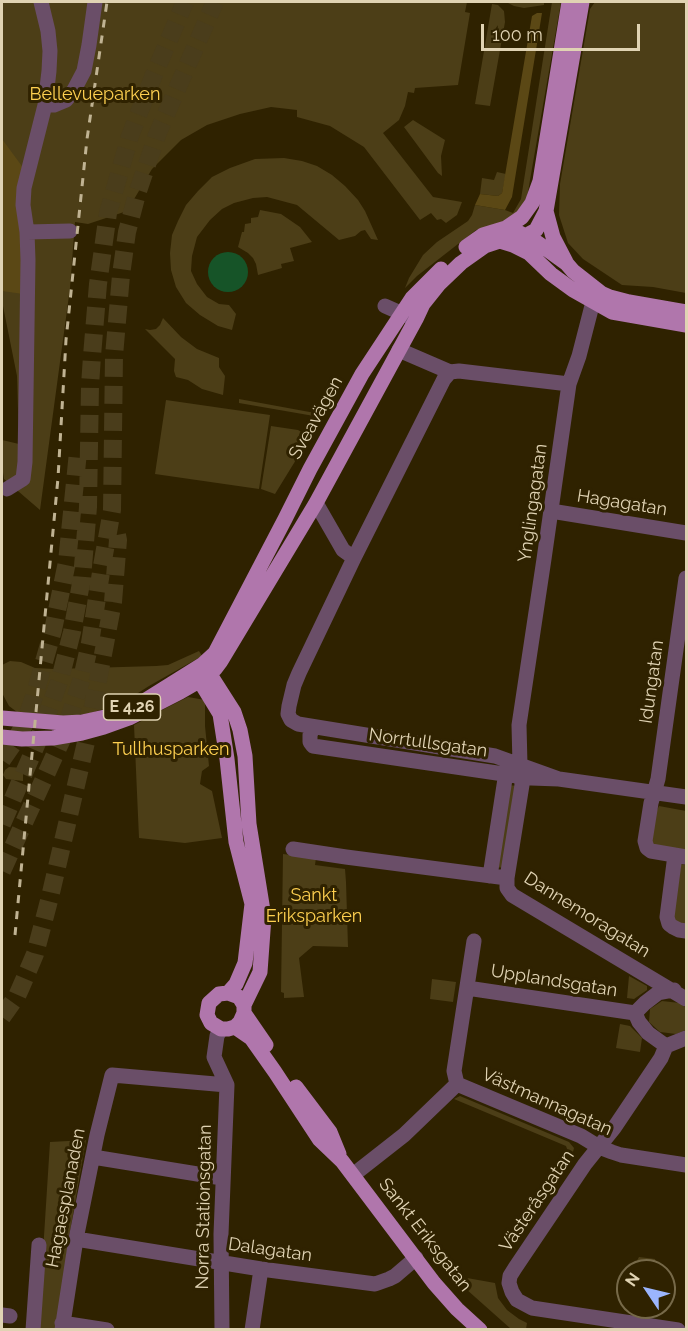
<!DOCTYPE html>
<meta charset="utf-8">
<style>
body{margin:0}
#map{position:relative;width:688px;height:1331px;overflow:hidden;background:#2f2200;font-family:Raleway,sans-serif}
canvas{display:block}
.frame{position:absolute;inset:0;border:3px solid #e0d3b3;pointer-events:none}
.north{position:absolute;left:616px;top:1259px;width:60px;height:60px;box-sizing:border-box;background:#2f2200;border:2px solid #766948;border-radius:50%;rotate:305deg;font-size:16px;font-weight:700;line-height:24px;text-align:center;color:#e0d3b3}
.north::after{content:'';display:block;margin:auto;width:21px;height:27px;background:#9bb5fd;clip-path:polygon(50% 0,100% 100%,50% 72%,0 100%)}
.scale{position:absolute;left:481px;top:24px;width:159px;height:27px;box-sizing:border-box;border:3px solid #e0d3b3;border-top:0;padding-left:8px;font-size:18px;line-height:21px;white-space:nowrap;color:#e0d3b3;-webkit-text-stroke:4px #2f2200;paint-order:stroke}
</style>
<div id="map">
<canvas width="688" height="1331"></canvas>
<div class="frame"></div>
<div class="north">N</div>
<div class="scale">100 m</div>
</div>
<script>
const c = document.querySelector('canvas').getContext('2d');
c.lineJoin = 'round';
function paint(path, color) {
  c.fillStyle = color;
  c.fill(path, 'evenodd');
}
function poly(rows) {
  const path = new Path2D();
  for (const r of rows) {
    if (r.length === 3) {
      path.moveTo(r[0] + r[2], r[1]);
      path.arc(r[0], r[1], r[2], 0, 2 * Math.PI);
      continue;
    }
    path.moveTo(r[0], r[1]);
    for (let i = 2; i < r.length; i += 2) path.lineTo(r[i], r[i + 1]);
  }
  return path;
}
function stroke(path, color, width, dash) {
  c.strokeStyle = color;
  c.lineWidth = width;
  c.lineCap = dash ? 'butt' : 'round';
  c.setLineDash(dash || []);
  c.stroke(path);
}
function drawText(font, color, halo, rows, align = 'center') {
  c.font = font + ' Raleway,sans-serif';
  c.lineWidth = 6;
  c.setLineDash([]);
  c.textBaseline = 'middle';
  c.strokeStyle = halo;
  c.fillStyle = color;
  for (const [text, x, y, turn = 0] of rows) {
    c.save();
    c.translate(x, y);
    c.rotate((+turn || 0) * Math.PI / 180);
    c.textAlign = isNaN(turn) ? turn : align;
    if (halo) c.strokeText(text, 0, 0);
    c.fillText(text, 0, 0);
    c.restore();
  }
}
const green = poly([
 [2,2,467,2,465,12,470,13,458,85,415,88,414,93,408,92,405,106,399,120,383,133,433,197,462,202,457,215,446,223,441,219,437,220,431,213,420,220,364,147,330,126,297,117,297,110,271,107,240,114,207,125,181,140,152,169,127,211,88,224,75,222,70,288,40,510,4,479,2,466,2,440,19,444,17,376,2,301],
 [506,2,544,2,544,5,524,8,514,6],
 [552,2,561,2,526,203,515,217,499,224,476,230,417,276,405,288,409,278,423,255,437,242,468,221,472,215,475,205,505,210,513,213,521,199],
 [595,2,686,2,686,293,653,287,622,285,583,259,568,243,559,215,560,184,590,9],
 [492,4,498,5,504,11,505,22,490,106,475,104],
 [413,120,445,140,441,156,442,176,438,173,404,127],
 [284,158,302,161,317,166,332,175,345,186,358,200,365,211,378,240,371,239,365,230,361,231,355,236,339,240,297,205,267,197,253,198,234,203,222,209,210,220,197,237,192,256,191,271,197,284,207,297,219,304,229,305,236,314,232,330,218,326,200,315,186,303,176,287,171,270,170,253,172,235,178,221,186,205,198,191,212,177,230,168,255,159],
 [497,172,506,174,502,193,498,196,480,194,482,178,494,180],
 [260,210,281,214,300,227,312,242,290,248,294,261,281,264,282,268,258,275,256,264,253,258,248,253,238,247,242,232,244,232,245,224,251,223,251,218,258,217],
 [163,318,181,337,197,349,219,358,219,367,225,376,223,395,202,389,188,380,176,377,174,371,175,359,145,329,150,330,156,329,160,325],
 [239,399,315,413,314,416,239,403],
 [166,400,270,415,259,489,155,474],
 [271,426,298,430,310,437,275,494,261,489],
 [199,651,202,656,149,686,124,702,91,713,70,716,17,712,9,706,2,693,2,665,10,661,21,662,35,668,54,669,156,666,168,665],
 [188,697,205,700,205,726,209,766,202,771,200,784,212,791,222,838,185,843,139,838,134,725,160,711],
 [9,767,23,768,23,781,6,779,3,775,5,770],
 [506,785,520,786,507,868,493,867],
 [659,806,686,811,686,850,654,845,651,843,654,816],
 [283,854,316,858,315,865,345,869,346,882,348,947,313,946,299,958,304,997,284,998,284,993,281,992],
 [681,864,686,865,686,928,672,920],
 [629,976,647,986,647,990,634,999,627,998],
 [432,979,456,982,453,1002,430,999],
 [662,1001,680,1003,686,1008,686,1030,676,1034,660,1032,649,1022,650,1009],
 [620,1024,630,1026,642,1038,640,1052,616,1048],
 [460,1096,569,1142,574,1148,571,1160,566,1146,454,1099],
 [86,1140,68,1243,58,1329,38,1330,50,1142],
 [639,1257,655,1259,657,1271,633,1271,634,1266],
 [467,1278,495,1283,498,1298,507,1310,519,1319,527,1323,526,1329,511,1329,466,1289]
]);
const forest = poly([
 [537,13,542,13,512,197,505,210,475,205,480,194,498,196,502,193,532,16],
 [2,139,24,169,23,294,2,291]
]);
const water = poly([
 [228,272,20]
]);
const highwayTunnel = poly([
 [2,760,13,744,24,725,34,697,53,630,67,562,78,452],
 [2,824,37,743,60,679,72,632,82,578,88,507,90,386,92,356,98,284,108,213,130,136,153,77,185,2],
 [2,871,63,737,82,678,90,643,102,566,112,510,114,356,121,275,127,232,137,194,157,135,215,2],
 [2,1017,17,996,21,987,35,954,50,897,87,738,113,602,118,540,117,535]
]);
const minor = poly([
 [45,105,54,105,66,100,74,90,84,71,89,45,95,2],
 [27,232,70,231],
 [596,290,579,356,569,384,544,559,519,725,520,765,522,785,507,878,507,888,512,895,686,999],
 [385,306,412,318],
 [399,350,450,372,459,371,569,384],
 [450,372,444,379,354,558,299,673,294,685,289,706,288,714,291,720,298,724,495,756,559,779],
 [7,489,23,479,25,462,28,260,27,232,23,205,24,188,45,105,49,71,50,51,48,31,41,2],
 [316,503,343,550,354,558],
 [551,511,686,533],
 [686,578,658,779,651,803,645,841,647,848,651,851,686,857],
 [315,727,312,730,310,735,310,742,313,746,531,778,559,779,686,797],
 [293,849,346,857,507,878],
 [675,855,667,917,669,924,673,927,679,930,686,931],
 [490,876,507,766],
 [467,988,635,1013],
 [674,990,658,993,645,1003,635,1013,639,1022,648,1033,666,1046,686,1038],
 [221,1029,217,1036,214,1057,227,1085,221,1234,222,1330],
 [666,1046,661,1058,614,1128,585,1164,515,1268,510,1276,509,1283,512,1292,517,1300,532,1308,678,1330],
 [457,1084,581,1136,599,1147,612,1152,621,1155,686,1165],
 [457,1084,454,1071,474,941],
 [93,1157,222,1178],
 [353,1175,404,1135,457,1084],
 [76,1239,261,1269,375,1284,389,1279,395,1276,416,1258],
 [2,1315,10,1316],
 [62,1323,107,1330],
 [33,1330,39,1245],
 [62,1330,76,1239,97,1135,112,1075,227,1085],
 [252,1330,261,1269]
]);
const major = poly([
 [540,191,540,181,569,2],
 [546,211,553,237,566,262],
 [520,233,538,243,567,264,573,271,601,293,610,297,629,302,686,312],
 [500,241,513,245,529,253,551,274,573,290,612,312,686,325],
 [466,247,483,235,506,228,522,217,532,203,540,181],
 [204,665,234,712,240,730,245,756,249,824,264,917,260,972,244,1005,244,1013,240,1022,235,1027,228,1029,221,1029,211,1023,207,1015,209,1003,219,994,228,993,239,997,244,1005],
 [195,673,220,714,227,759,236,842,252,904,245,963,236,984,228,993],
 [144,701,203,664,215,653,285,519,310,469,362,374,412,298,441,269],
 [2,718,63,723,82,722,105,717],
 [2,737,22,739,53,738,82,733,104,727,129,718,180,692,199,681,215,669,221,661,316,503,416,319,423,304,439,284,461,263,485,246,500,241,525,236,536,230,546,211,582,2],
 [244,1013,266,1045],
 [235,1027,251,1038,275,1072,319,1139,342,1161,434,1283,457,1309,480,1330],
 [296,1087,330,1132,339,1154]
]);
const rail = poly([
 [15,935,58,478,66,340,87,139,107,2]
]);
const shields = [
 [132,707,57]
];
const shieldNames = [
 ["E 4.26",132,707]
];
const parkNames = [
 ["Bellevueparken",95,95],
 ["Tullhusparken",171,750],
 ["Sankt",314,896],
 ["Eriksparken",314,917]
];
const streetNames = [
 ["Sveavägen",316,418,-61],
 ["Ynglingagatan",533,503,-82],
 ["Hagagatan",622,503,9],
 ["Idungatan",652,682,-82],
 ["Norrtullsgatan",428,743,8],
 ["Dannemoragatan",587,915,32],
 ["Upplandsgatan",554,981,9],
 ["Västmannagatan",547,1102,24],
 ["Hagaesplanaden",66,1198,-79],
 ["Västeråsgatan",537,1201,-56],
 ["Norra Stationsgatan",204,1207,-89],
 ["Sankt Eriksgatan",425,1235,52],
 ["Dalagatan",270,1250,8]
];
paint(green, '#4c3e17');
paint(forest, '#5b4815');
paint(water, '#165428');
stroke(highwayTunnel, '#4a3d1b', 18, [18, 9]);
stroke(minor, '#6a4e68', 15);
stroke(major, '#b076ac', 15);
stroke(rail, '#c0b393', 3, [8, 8]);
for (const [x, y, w] of shields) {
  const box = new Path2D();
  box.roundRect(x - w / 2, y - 13, w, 26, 4.5);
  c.fillStyle = '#2f2200';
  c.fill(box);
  stroke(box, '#e0d3b3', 1.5);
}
drawText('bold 16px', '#e0d3b3', null, shieldNames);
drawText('18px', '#fed050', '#2f2200', parkNames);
drawText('18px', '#e0d3b3', '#2f2200', streetNames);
</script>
